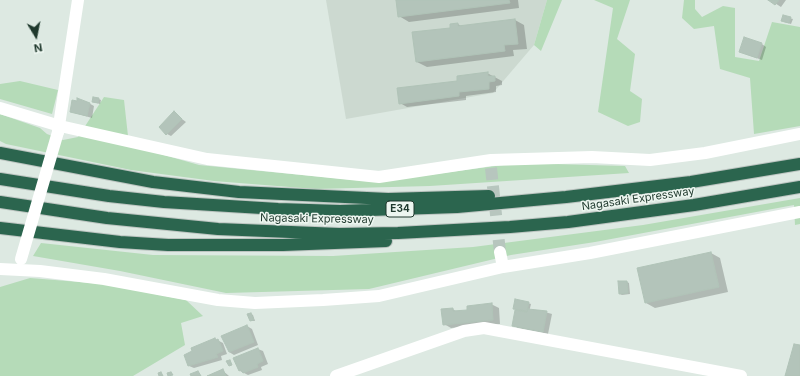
<!DOCTYPE html>
<style>
body{margin:0}
#map{position:relative;width:800px;height:376px;overflow:hidden;background:#dde9e2;font-family:Inter,sans-serif}
canvas{display:block}
.north{position:absolute;left:16px;top:16px;width:40px;height:40px;-webkit-text-stroke:3px #edf6f0;paint-order:stroke;rotate:170deg;font-size:11px;font-weight:700;line-height:16px;text-align:center;color:#1f392d}
.north::after{content:'';display:block;margin:auto;width:14px;height:18px;background:#1f392d;clip-path:polygon(50% 0,100% 100%,50% 72%,0 100%)}
</style>
<div id="map">
<canvas width="800" height="376"></canvas>
<div class="north">N</div>
</div>
<script>
const c = document.querySelector('canvas').getContext('2d');
c.lineJoin = 'round';
function paint(path, color) {
  c.fillStyle = color;
  c.fill(path, 'evenodd');
}
function poly(rows) {
  const path = new Path2D();
  for (const r of rows) {
    path.moveTo(r[0], r[1]);
    for (let i = 2; i < r.length; i += 2) path.lineTo(r[i], r[i + 1]);
  }
  return path;
}
function stroke(path, color, width, dash) {
  c.strokeStyle = color;
  c.lineWidth = width;
  c.lineCap = dash ? 'butt' : 'round';
  c.setLineDash(dash || []);
  c.stroke(path);
}
function drawText(font, color, halo, rows, align = 'center') {
  c.font = font + ' Inter,sans-serif';
  c.lineWidth = 3;
  c.setLineDash([]);
  c.textBaseline = 'middle';
  c.strokeStyle = halo;
  c.fillStyle = color;
  for (const [text, x, y, turn = 0] of rows) {
    c.save();
    c.translate(x, y);
    c.rotate((+turn || 0) * Math.PI / 180);
    c.textAlign = isNaN(turn) ? turn : align;
    if (halo) c.strokeText(text, 0, 0);
    c.fillText(text, 0, 0);
    c.restore();
  }
}
const built = poly([
 [326,0,547,0,534,45,493,93,346,119]
]);
const green = poly([
 [547,0,562,0,541,51,534,45],
 [594,0,630,0,617,39,635,54,630,91,642,99,640,122,628,126,598,112,613,8],
 [684,0,695,0,695,9,702,17,723,6,735,8,735,57,759,61,772,22,800,27,800,126,754,134,750,78,720,69,714,26,694,29,682,18],
 [20,81,58,90,52,114,0,99,0,84],
 [104,97,124,100,129,145,199,165,375,182,518,163,625,166,629,173,430,186,315,189,214,181,131,170,6,144,0,141,0,114,40,128,47,134,63,140,78,137],
 [800,198,800,224,795,225,794,205,595,242,511,255,369,289,226,293,120,271,33,256,41,243,153,255,333,256,473,247,643,225],
 [30,278,104,284,186,300,203,316,181,323,185,345,133,376,0,376,0,287]
]);
const shadow = poly([
 [397,0,518,0,519,8,409,22,399,16],
 [770,0,786,0,781,7],
 [783,16,793,19,791,24,784,22],
 [515,20,524,25,527,49,513,50,514,56,427,67,417,62,458,24,462,27],
 [762,44,766,47,762,60,740,52],
 [487,73,502,81,502,85,496,86,496,92,466,96,466,100,407,107,400,103],
 [99,99,101,100,100,104,93,102],
 [73,101,85,101,94,106,92,118,71,112],
 [174,113,186,122,171,136,167,134],
 [711,253,720,258,728,292,655,308,646,303],
 [627,282,629,283,630,294,622,295,620,294],
 [528,303,531,304,529,312,538,312,538,310,552,314,548,334,518,328,513,325,516,309],
 [491,304,499,308,500,324,451,328,444,324,453,309,457,312,468,311],
 [251,314,253,315,255,321,251,321,248,315],
 [247,326,252,329,258,345,234,355,229,352],
 [215,339,223,343,227,354,221,356,222,360,194,368,189,366,194,352],
 [258,349,263,351,268,364,261,367,262,370,248,375,240,371],
 [222,370,229,376,209,376]
]);
const building = poly([
 [396,0,509,0,510,3,398,17,396,0],
 [768,0,779,0,775,5,768,0],
 [783,15,791,17,789,23,781,21,783,15],
 [515,19,518,44,504,45,505,51,416,62,412,32,450,28,450,24,458,23,458,26,515,19],
 [744,37,762,43,757,58,739,52,744,37],
 [488,72,488,76,495,76,495,81,489,82,489,89,459,92,459,96,399,104,397,88,457,81,457,76,488,72],
 [93,97,99,98,98,103,92,102,93,97],
 [77,98,90,103,87,116,70,112,72,100,77,101,77,98],
 [174,111,182,119,166,135,159,127,174,111],
 [711,252,719,287,645,303,637,268,711,252],
 [618,281,627,281,628,293,619,294,618,281],
 [515,299,529,302,527,311,513,309,515,299],
 [492,303,493,320,443,325,441,309,453,308,453,311,467,310,467,306,492,303],
 [528,309,547,311,543,332,512,326,515,310,527,312,528,309],
 [251,313,254,320,250,321,247,314,251,313],
 [247,325,254,342,229,352,221,336,247,325],
 [215,338,216,340,218,339,223,351,216,354,218,357,188,366,184,355,192,351,191,348,215,338],
 [794,344,800,345,800,376,785,376,794,344],
 [258,348,263,361,257,364,258,367,243,373,241,370,239,371,233,358,258,348],
 [230,360,232,365,229,366,226,361,230,360],
 [223,369,226,376,207,376,223,369],
 [198,371,201,376,191,376,190,374,198,371],
 [161,372,163,376,159,376,158,373,161,372],
 [171,372,173,375,168,376,167,373,171,372]
]);
const minorTunnel = poly([
 [491,168,500,252]
]);
const minor = poly([
 [0,108,60,126,207,159,379,177,491,160,592,157,650,160,705,153,800,134],
 [58,132,78,0],
 [500,252,503,267],
 [0,269,40,271,104,279,218,300,255,303,323,300,379,296,503,267,590,253,800,212],
 [336,376,464,331,484,328,741,376]
]);
const highway = poly([
 [0,153,153,182,239,192,388,199,489,196],
 [0,179,109,196,164,202,278,209,340,211,457,207,566,197,691,182,800,164],
 [0,202,107,218,218,229,339,234,398,233,510,227,568,222,694,205,800,187],
 [0,228,120,242,168,245,283,245,386,241]
]);
const minorBridge = poly([
 [21,259,58,132]
]);
const shields = [
 [400,209,28]
];
const shieldNames = [
 ["E34",400,209]
];
const streetNames = [
 ["Nagasaki Expressway",638,199,-8],
 ["Nagasaki Expressway",317,219,1]
];
paint(built, '#ccd9d0');
paint(green, '#b5dbb8');
paint(shadow, '#0003');
paint(building, '#b3c4ba');
stroke(building, '#b0c3b7', 1);
stroke(minorTunnel, '#b7c6be', 12, [12, 6]);
stroke(highway, '#bcc4c0', 14);
stroke(minor, '#fff', 12);
stroke(highway, '#2b654e', 12);
stroke(minorBridge, '#fff', 12);
for (const [x, y, w] of shields) {
  const box = new Path2D();
  box.roundRect(x - w / 2, y - 8, w, 16, 3);
  c.fillStyle = '#edf6f0';
  c.fill(box);
  stroke(box, '#1f392d', 1);
}
drawText('bold 10px', '#1f392d', null, shieldNames);
drawText('11px', '#1f392d', '#edf6f0', streetNames);
</script>
